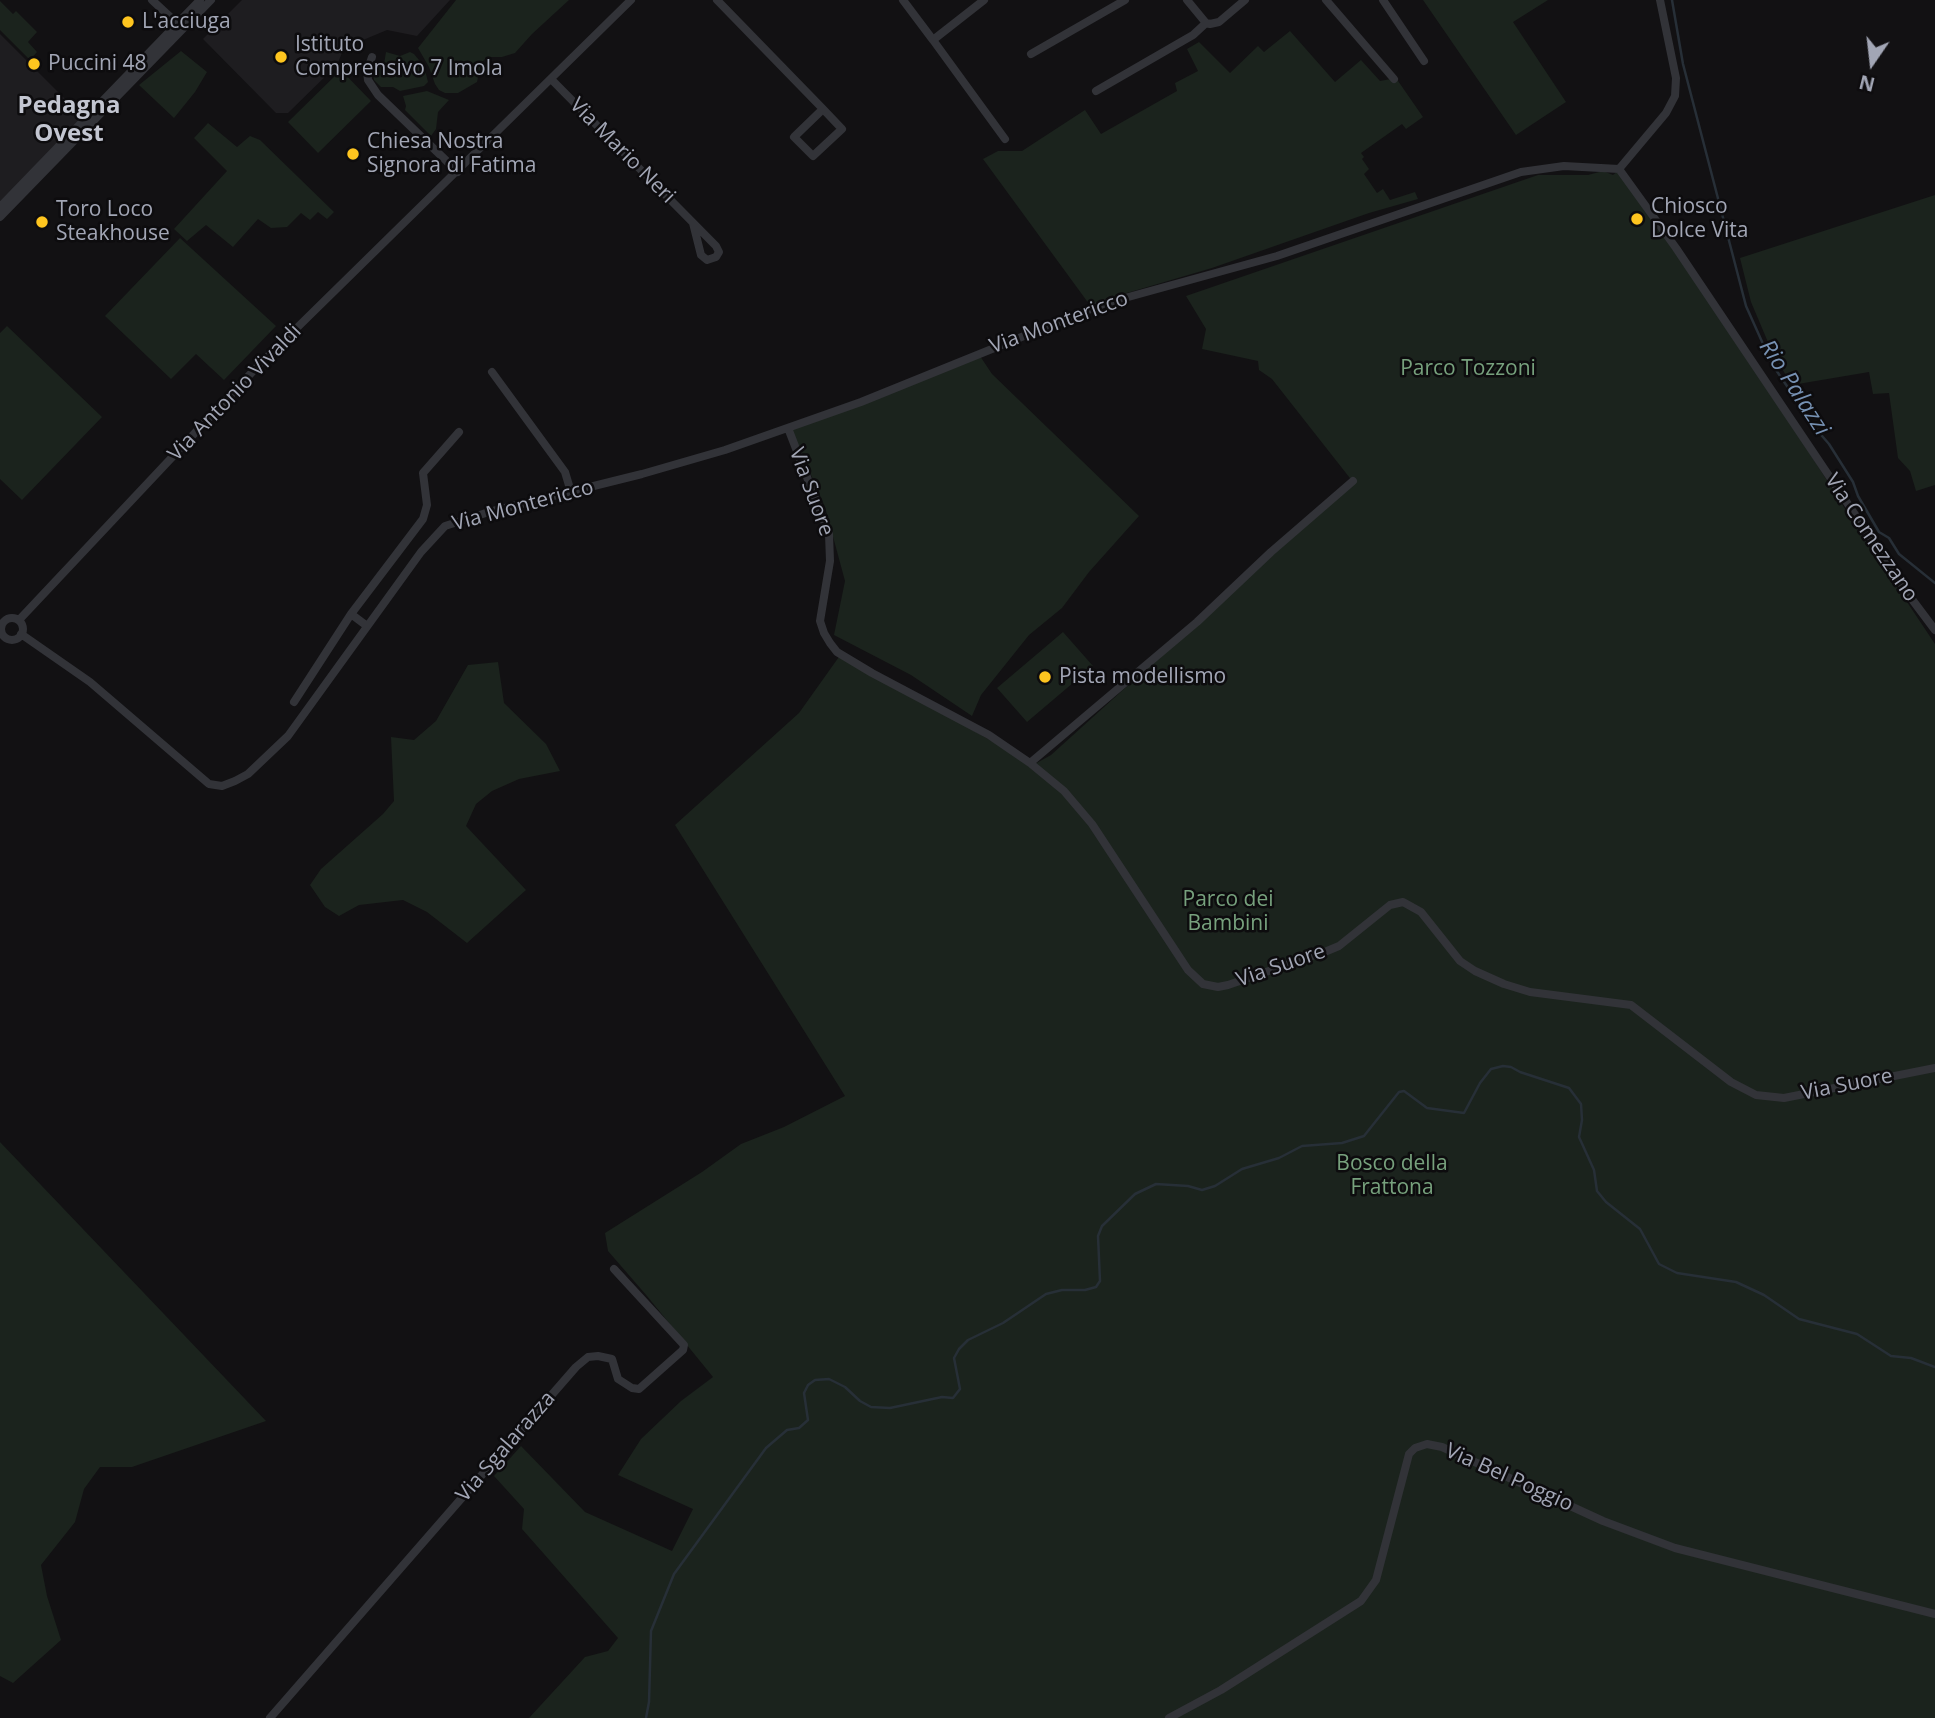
<!DOCTYPE html>
<style>
body{margin:0}
#map{position:relative;width:1935px;height:1718px;overflow:hidden;background:#121113;font-family:"Open Sans",sans-serif}
canvas{display:block}
.north{position:absolute;left:1837px;top:28px;width:70px;height:70px;-webkit-text-stroke:5px #0d0c0e;paint-order:stroke;rotate:194deg;font-size:19px;font-weight:700;line-height:28px;text-align:center;color:#a2a6b5}
.north::after{content:'';display:block;margin:auto;width:24px;height:32px;background:#a2a6b5;clip-path:polygon(50% 0,100% 100%,50% 72%,0 100%)}
</style>
<div id="map">
<canvas width="1935" height="1718"></canvas>
<div class="north">N</div>
</div>
<script>
const c = document.querySelector('canvas').getContext('2d');
c.lineJoin = 'round';
function paint(path, color) {
  c.fillStyle = color;
  c.fill(path, 'evenodd');
}
function poly(rows) {
  const path = new Path2D();
  for (const r of rows) {
    if (r.length === 3) {
      path.moveTo(r[0] + r[2], r[1]);
      path.arc(r[0], r[1], r[2], 0, 2 * Math.PI);
      continue;
    }
    path.moveTo(r[0], r[1]);
    for (let i = 2; i < r.length; i += 2) path.lineTo(r[i], r[i + 1]);
  }
  return path;
}
function stroke(path, color, width, dash) {
  c.strokeStyle = color;
  c.lineWidth = width;
  c.lineCap = dash ? 'butt' : 'round';
  c.setLineDash(dash || []);
  c.stroke(path);
}
function drawText(font, color, halo, rows, align = 'center') {
  c.font = font + ' "Open Sans",sans-serif';
  c.lineWidth = 5;
  c.setLineDash([]);
  c.textBaseline = 'middle';
  c.strokeStyle = halo;
  c.fillStyle = color;
  for (const [text, x, y, turn = 0] of rows) {
    c.save();
    c.translate(x, y);
    c.rotate((+turn || 0) * Math.PI / 180);
    c.textAlign = isNaN(turn) ? turn : align;
    if (halo) c.strokeText(text, 0, 0);
    c.fillText(text, 0, 0);
    c.restore();
  }
}
const built = poly([
 [242,0,450,0,417,36,387,30,344,48,337,65,288,113,276,113,203,39],
 [0,34,85,119,0,204]
]);
const green = poly([
 [456,0,569,0,532,34,515,53,502,57,487,57,481,63,477,82,458,93,445,93,439,90,435,84,429,67,418,48],
 [1423,0,1548,0,1513,22,1566,102,1516,135],
 [0,1,13,14,16,11,37,32,28,42,37,52,30,60,0,30],
 [1290,31,1335,82,1361,60,1380,81,1396,78,1423,117,1406,129,1402,124,1361,153,1364,157,1362,159,1369,169,1364,174,1377,193,1383,189,1390,200,1415,192,1418,199,1369,213,1212,268,1110,298,1092,308,983,159,998,151,1022,151,1085,110,1101,134,1177,91,1175,83,1198,71,1187,49,1199,42,1230,73,1258,46,1264,52],
 [181,51,207,72,195,92,174,118,139,85],
 [386,52,400,56,410,52,414,54,424,66,428,82,424,86,400,91,393,87,381,87,374,80,373,72,384,64],
 [341,70,371,101,318,153,288,122],
 [427,91,449,100,438,112,436,129,431,136,405,110,406,106,403,96],
 [208,123,237,147,250,136,260,140,334,212,327,219,318,212,310,220,301,213,287,227,271,228,258,219,233,247,206,225,187,241,174,229,227,171,194,138],
 [1603,171,1613,175,1618,171,1738,341,1849,515,1935,644,1935,1718,529,1718,585,1657,608,1651,618,1638,522,1529,524,1509,494,1476,521,1446,585,1512,672,1551,693,1509,618,1475,641,1439,681,1401,713,1377,647,1296,608,1251,605,1233,702,1172,741,1144,784,1127,845,1096,675,825,799,713,841,654,1033,765,1051,755,1353,482,1272,379,1259,370,1258,361,1202,349,1206,329,1186,296,1538,175,1588,175],
 [1935,195,1935,485,1916,491,1910,471,1898,458,1889,393,1873,394,1869,372,1792,385,1773,354,1751,302,1740,258],
 [180,238,276,326,224,380,196,354,171,379,105,316],
 [7,326,102,417,22,500,0,479,0,333],
 [980,356,992,374,1139,516,1089,572,1062,608,1029,635,981,695,972,716,911,675,834,635,845,581,825,507,789,424],
 [1063,632,1093,666,1027,722,997,688],
 [498,662,504,703,546,744,560,771,519,779,492,791,476,804,466,826,526,890,467,943,427,912,403,900,359,905,339,916,325,907,310,885,321,869,383,814,394,801,391,737,414,740,436,721,468,665],
 [0,1142,266,1421,132,1467,100,1467,84,1489,75,1522,41,1565,47,1596,61,1640,13,1683,0,1676]
]);
const stream = poly([
 [1672,0,1683,64,1746,306,1772,364,1816,429,1829,444,1853,482,1858,496,1879,532,1889,538,1899,554,1935,583],
 [646,1718,649,1702,651,1631,674,1574,766,1448,787,1430,799,1428,808,1420,804,1393,808,1385,815,1380,829,1379,845,1387,860,1401,871,1407,890,1408,942,1397,953,1398,960,1389,954,1358,959,1349,968,1340,1003,1323,1046,1294,1062,1290,1085,1290,1096,1287,1100,1281,1098,1236,1102,1226,1135,1194,1156,1184,1188,1186,1202,1190,1215,1186,1242,1169,1279,1158,1302,1146,1342,1143,1364,1136,1399,1092,1404,1091,1427,1108,1464,1113,1480,1083,1491,1069,1503,1066,1511,1067,1520,1072,1569,1088,1581,1104,1582,1120,1579,1137,1594,1170,1597,1191,1606,1202,1640,1229,1659,1264,1677,1273,1736,1282,1764,1295,1799,1319,1857,1334,1891,1356,1911,1358,1935,1367]
]);
const street = poly([
 [152,0,180,26],
 [717,0,823,109,842,129,813,156,794,137,823,109],
 [903,0,933,40],
 [984,0,933,40,1005,139],
 [1187,0,1206,23,1210,24,1219,22,1245,0],
 [1326,0,1394,79],
 [1383,0,1424,61],
 [1031,54,1125,0],
 [372,57,367,72,368,80,378,95,458,172],
 [551,79,716,246,719,252,716,257,707,260,701,255,693,223],
 [1096,91,1193,35,1206,23],
 [1619,169,1676,248,1911,598,1935,630],
 [0,207,200,0],
 [0,217,211,0],
 [492,372,565,472,571,492],
 [788,428,829,534,830,561,820,621,824,633,830,643,837,652,872,673,989,735,1030,763,1064,791,1092,824,1188,970,1203,984,1218,987,1228,985,1327,951,1339,946,1390,905,1403,902,1421,912,1460,961,1475,971,1504,984,1530,992,1631,1005,1731,1082,1756,1095,1784,1098,1935,1068],
 [12,629,11],
 [19,620,256,368,631,0],
 [367,626,351,614,423,519,427,505,423,473,459,432],
 [21,634,90,682,209,784,222,786,235,781,248,774,288,736,421,552,445,526,489,512,642,474,725,450,861,402,1103,304,1277,256,1521,172,1564,166,1619,169,1666,113,1675,96,1676,78,1660,0],
 [294,702,351,614],
 [1030,763,1197,622,1271,552,1353,481],
 [270,1718,576,1367,588,1357,598,1356,612,1359,618,1379,632,1388,639,1389,683,1350,684,1345,614,1269],
 [1169,1718,1221,1690,1361,1601,1376,1580,1409,1454,1415,1448,1427,1444,1442,1447,1603,1521,1675,1548,1935,1614]
]);
const markers = [
 [128,22,7,"#fec51f"],
 [281,57,7,"#fec51f"],
 [34,64,7,"#fec51f"],
 [353,154,7,"#fec51f"],
 [1637,219,7,"#fec51f"],
 [42,222,7,"#fec51f"],
 [1045,677,7,"#fec51f"]
];
const poiNames = [
 ["L'acciuga",142,22],
 ["Istituto",295,45],
 ["Comprensivo 7 Imola",295,69],
 ["Puccini 48",48,64],
 ["Chiesa Nostra",367,142],
 ["Signora di Fatima",367,166],
 ["Chiosco",1651,207],
 ["Dolce Vita",1651,231],
 ["Toro Loco",56,210],
 ["Steakhouse",56,234],
 ["Pista modellismo",1059,677]
];
const streetNames = [
 ["Via Mario Neri",622,151,45],
 ["Via Montericco",1059,323,-20],
 ["Via Antonio Vivaldi",235,393,-46],
 ["Via Suore",811,492,70],
 ["Via Montericco",523,506,-15],
 ["Via Comezzano",1871,538,56],
 ["Via Suore",1281,966,-19],
 ["Via Suore",1847,1085,-11],
 ["Via Sgalarazza",506,1447,-49],
 ["Via Bel Poggio",1509,1478,24]
];
const parkNames = [
 ["Parco Tozzoni",1468,369],
 ["Parco dei",1228,900],
 ["Bambini",1228,924],
 ["Bosco della",1392,1164],
 ["Frattona",1392,1188]
];
const waterNames = [
 ["Rio Palazzi",1794,388,57]
];
const quarterNames = [
 ["Pedagna",69,106],
 ["Ovest",69,134]
];
paint(built, '#1e1d20');
paint(green, '#1b231d');
stroke(stream, '#272f37', 2.5);
stroke(street, '#323338', 8);
for (const [x, y, r, color] of markers) {
  const dot = new Path2D();
  dot.arc(x, y, r, 0, 2 * Math.PI);
  c.fillStyle = color;
  c.fill(dot);
  stroke(dot, '#0d0c0e', 2.5);
}
drawText('21px', '#a2a6b5', '#0d0c0e', poiNames, 'left');
drawText('21px', '#a2a6b5', '#0d0c0e', streetNames);
drawText('21px', '#77a17d', '#0d0c0e', parkNames);
drawText('italic 23px', '#7691b3', '#0d0c0e', waterNames);
drawText('bold 24px', '#c3c6d1', '#0d0c0e', quarterNames);
</script>
